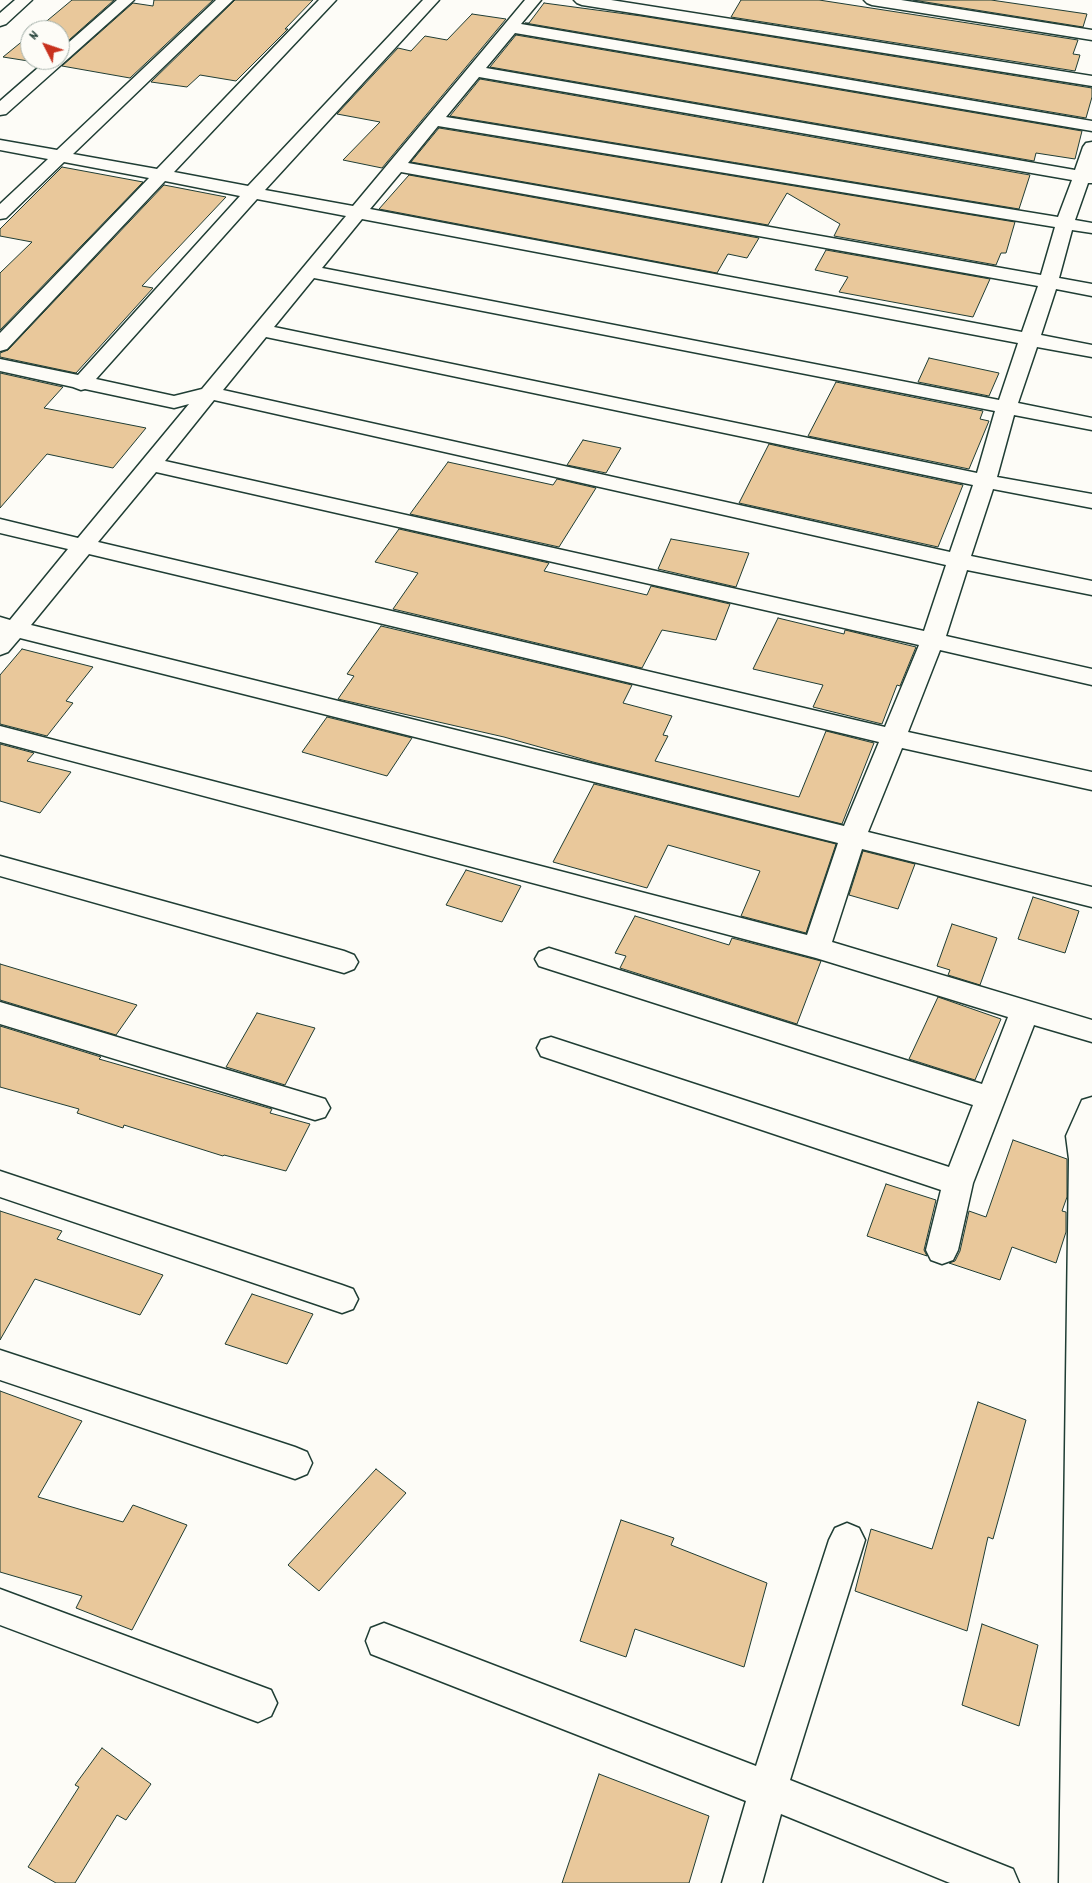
<!DOCTYPE html>
<style>
body{margin:0}
#map{position:relative;width:1092px;height:1883px;overflow:hidden;background:#fdfcf7;font-family:Dekko,sans-serif}
canvas{display:block}
.north{position:absolute;left:20px;top:20px;width:50px;height:50px;box-sizing:border-box;background:#fdfcf7;border:1px solid #a4b0a9;border-radius:50%;rotate:311deg;font-size:14px;font-weight:700;line-height:20px;text-align:center;color:#1f3d34}
.north::after{content:'';display:block;margin:auto;width:18px;height:22px;background:#c8321e;clip-path:polygon(50% 0,100% 100%,50% 72%,0 100%)}
</style>
<div id="map">
<canvas width="1092" height="1883"></canvas>
<div class="north">N</div>
</div>
<script>
const c = document.querySelector('canvas').getContext('2d');
c.lineJoin = 'round';
function paint(path, color) {
  c.fillStyle = color;
  c.fill(path, 'evenodd');
}
function poly(rows) {
  const path = new Path2D();
  for (const r of rows) {
    path.moveTo(r[0], r[1]);
    for (let i = 2; i < r.length; i += 2) path.lineTo(r[i], r[i + 1]);
  }
  return path;
}
function stroke(path, color, width, dash) {
  c.strokeStyle = color;
  c.lineWidth = width;
  c.lineCap = dash ? 'butt' : 'round';
  c.setLineDash(dash || []);
  c.stroke(path);
}
const building = poly([
 [72,0,114,0,60,48,60,30,36,30,72,0],
 [154,0,213,0,130,78,62,66,133,3,153,6,154,0],
 [235,0,313,0,285,29,288,29,236,81,200,75,187,87,151,82,235,0],
 [741,0,819,0,1078,40,1073,54,1080,55,1075,71,731,17,741,0],
 [913,0,991,0,1087,14,1083,27,913,0],
 [544,3,641,16,1092,88,1092,97,1086,118,525,23,529,23,544,3],
 [472,14,506,19,382,168,343,160,380,122,337,114,398,48,411,51,425,36,447,40,472,14],
 [30,35,30,60,44,60,41,63,3,57,30,35],
 [516,35,1082,131,1075,159,1036,153,1034,161,490,67,516,35],
 [480,79,1030,175,1019,209,450,116,480,79],
 [439,128,1015,222,1006,253,1001,253,996,265,834,236,840,224,787,193,768,225,411,162,439,128],
 [62,167,143,182,0,330,0,273,32,242,0,236,0,229,62,167],
 [409,175,759,238,747,258,728,254,717,273,379,209,409,175],
 [164,185,226,197,142,286,153,288,76,373,0,357,0,353,8,350,164,185],
 [826,250,990,279,973,317,839,292,848,277,815,270,826,250],
 [929,358,999,373,989,396,918,382,929,358],
 [0,373,63,387,44,408,146,428,113,468,47,454,0,508,0,373],
 [836,382,983,411,980,419,989,421,969,469,808,436,836,382],
 [583,440,621,448,606,473,567,465,583,440],
 [769,444,800,451,963,485,938,547,739,503,769,444],
 [448,462,553,485,557,479,596,488,559,547,410,514,448,462],
 [399,529,549,563,544,571,647,595,651,586,730,604,716,640,662,630,642,668,393,609,418,573,375,562,399,529],
 [671,539,749,553,736,587,658,569,671,539],
 [778,618,844,634,845,630,916,647,900,686,897,685,882,724,813,707,823,685,753,669,778,618],
 [381,626,632,685,623,703,672,716,663,735,668,736,655,761,799,797,826,731,874,743,842,824,593,762,504,737,338,699,354,676,347,674,381,626],
 [22,649,93,667,66,701,73,703,47,736,0,724,0,675,22,649],
 [327,717,412,738,387,776,302,752,327,717],
 [0,744,34,753,27,761,71,772,40,813,0,801,0,744],
 [594,784,836,844,806,933,741,916,760,871,668,845,647,888,553,862,594,784],
 [863,851,915,864,898,909,849,895,863,851],
 [466,870,521,886,502,922,446,905,466,870],
 [1033,897,1079,911,1065,953,1018,939,1033,897],
 [635,916,729,945,732,938,821,961,797,1024,620,968,626,956,615,953,635,916],
 [952,924,997,938,980,985,948,975,950,970,937,966,952,924],
 [0,964,137,1005,116,1035,0,1000,0,964],
 [938,997,1001,1019,975,1080,909,1059,938,997],
 [257,1013,315,1028,285,1085,226,1067,257,1013],
 [0,1026,101,1057,99,1059,272,1109,270,1113,310,1124,286,1171,224,1155,223,1156,124,1125,123,1128,77,1113,79,1109,0,1087,0,1026],
 [1013,1140,1067,1159,1067,1197,1062,1211,1066,1212,1066,1232,1056,1263,1012,1247,1000,1280,949,1263,955,1261,960,1251,969,1211,986,1217,1013,1140],
 [886,1184,936,1200,924,1250,927,1256,867,1236,886,1184],
 [0,1211,62,1231,57,1239,163,1275,140,1315,35,1279,0,1340,0,1211],
 [252,1294,313,1314,287,1364,225,1344,252,1294],
 [0,1391,82,1421,38,1497,123,1522,133,1505,187,1525,132,1630,76,1608,82,1596,0,1572,0,1391],
 [978,1402,1026,1420,993,1539,988,1537,967,1631,855,1591,871,1529,932,1549,978,1402],
 [376,1469,406,1493,319,1591,288,1565,376,1469],
 [621,1520,674,1538,671,1545,767,1583,744,1667,635,1629,626,1657,580,1641,621,1520],
 [982,1624,1038,1645,1019,1726,962,1705,982,1624],
 [102,1748,151,1784,126,1820,117,1815,75,1883,56,1883,28,1867,79,1787,75,1785,102,1748],
 [599,1774,709,1816,689,1883,562,1883,599,1774]
]);
const minor = poly([
 [15,0,32,0,6,24,0,26,0,13,15,0],
 [117,0,134,0,6,114,0,115,0,101,47,60,60,60,60,50,117,0],
 [216,0,233,0,73,154,157,169,319,0,336,0,174,172,248,186,423,0,439,0,265,190,353,206,525,0,541,0,521,24,1092,121,1092,131,515,33,486,68,1075,170,1083,147,1086,143,1092,142,1092,183,1088,183,1075,220,1092,223,1092,233,1072,230,1059,278,1092,284,1092,296,1056,289,1041,335,1092,345,1092,357,1037,347,1018,403,1092,418,1092,430,1014,415,997,477,1092,494,1092,508,993,489,971,556,1092,581,1092,595,967,570,946,636,1092,669,1092,685,940,650,908,732,1092,772,1092,790,902,748,868,832,1092,887,1092,907,862,849,832,942,1092,1020,1092,1042,1034,1025,973,1183,958,1250,953,1260,942,1264,931,1260,926,1250,941,1190,541,1056,537,1048,541,1040,551,1037,949,1167,973,1105,539,966,535,959,539,952,549,948,982,1084,1008,1017,816,958,0,742,0,726,807,935,838,843,20,638,8,652,0,655,0,617,10,620,68,549,0,533,0,519,78,538,189,404,174,408,85,389,81,390,73,387,0,371,0,359,78,375,240,196,165,181,7,349,0,351,0,333,149,178,64,162,6,218,0,219,0,204,48,159,0,150,0,140,57,150,216,0],
 [479,77,1072,180,1058,217,446,117,479,77],
 [438,126,1055,227,1041,275,408,163,438,126],
 [401,172,1038,286,1022,332,370,209,401,172],
 [257,199,346,216,202,389,174,396,96,379,257,199],
 [362,219,1018,343,999,400,322,268,362,219],
 [314,278,995,411,977,473,274,327,314,278],
 [266,337,973,485,950,552,223,390,266,337],
 [214,400,946,565,924,631,165,461,214,400],
 [156,472,919,645,885,727,98,542,156,472],
 [89,554,879,742,844,826,31,625,89,554],
 [574,0,611,0,1092,76,1092,86,582,5,577,3,574,0],
 [864,0,901,0,1092,30,1092,40,872,5,867,3,864,0],
 [0,856,344,951,354,955,358,962,354,969,344,973,0,876,0,856],
 [0,1002,315,1096,325,1099,330,1108,325,1117,315,1120,0,1024,0,1002],
 [1092,1097,1092,1883,1059,1883,1069,1159,1066,1136,1082,1100,1092,1097],
 [0,1171,342,1285,353,1289,358,1299,353,1309,342,1313,0,1197,0,1171],
 [0,1350,295,1447,307,1452,312,1463,307,1474,295,1479,0,1380,0,1350],
 [847,1523,859,1528,865,1540,790,1780,1013,1869,1019,1883,950,1883,781,1814,762,1883,722,1883,746,1801,371,1654,366,1641,371,1628,384,1623,756,1766,829,1540,835,1528,847,1523],
 [0,1589,271,1690,277,1703,271,1716,258,1722,0,1625,0,1589]
]);
paint(building, '#e9c89b');
stroke(building, '#1f3d34', 1);
stroke(minor, '#1f3d34', 3);
paint(minor, '#fdfcf7');
</script>
